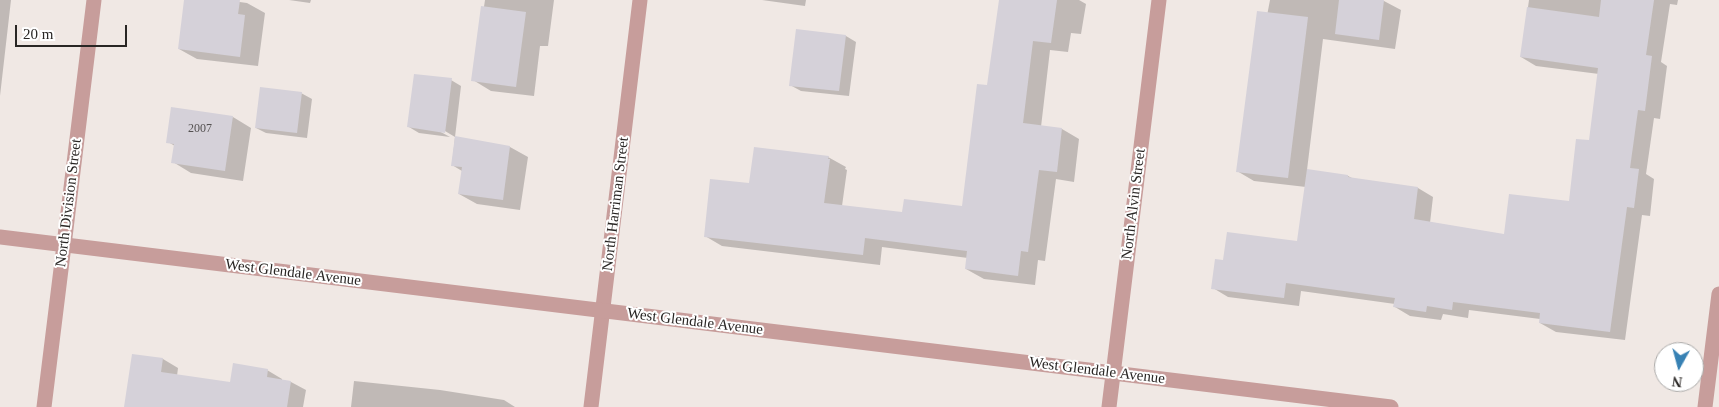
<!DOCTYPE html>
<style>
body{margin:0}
#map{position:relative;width:1719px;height:407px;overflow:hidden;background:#f0e8e4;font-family:Georgia,serif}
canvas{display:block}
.north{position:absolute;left:1654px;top:342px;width:50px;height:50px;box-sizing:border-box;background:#fff;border:1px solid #a9a8a7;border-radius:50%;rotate:187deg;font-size:14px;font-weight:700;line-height:20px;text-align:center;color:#292624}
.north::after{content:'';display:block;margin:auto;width:18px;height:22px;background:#3781b4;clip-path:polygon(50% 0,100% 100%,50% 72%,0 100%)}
.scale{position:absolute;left:15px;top:25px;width:112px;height:22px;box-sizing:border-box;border:2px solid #292624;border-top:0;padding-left:6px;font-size:15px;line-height:18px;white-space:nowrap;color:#292624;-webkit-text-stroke:4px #fff;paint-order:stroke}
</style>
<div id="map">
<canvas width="1719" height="407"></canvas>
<div class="north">N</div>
<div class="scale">20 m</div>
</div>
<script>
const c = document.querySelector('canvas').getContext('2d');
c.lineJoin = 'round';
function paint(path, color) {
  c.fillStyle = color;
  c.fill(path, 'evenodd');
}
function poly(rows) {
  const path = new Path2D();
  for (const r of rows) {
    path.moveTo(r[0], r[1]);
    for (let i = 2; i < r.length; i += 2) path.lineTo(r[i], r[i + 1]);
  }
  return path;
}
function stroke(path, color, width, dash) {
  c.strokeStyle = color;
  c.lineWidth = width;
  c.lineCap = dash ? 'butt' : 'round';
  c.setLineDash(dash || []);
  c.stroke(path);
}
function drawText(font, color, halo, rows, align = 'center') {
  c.font = font + ' Georgia,serif';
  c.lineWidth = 4;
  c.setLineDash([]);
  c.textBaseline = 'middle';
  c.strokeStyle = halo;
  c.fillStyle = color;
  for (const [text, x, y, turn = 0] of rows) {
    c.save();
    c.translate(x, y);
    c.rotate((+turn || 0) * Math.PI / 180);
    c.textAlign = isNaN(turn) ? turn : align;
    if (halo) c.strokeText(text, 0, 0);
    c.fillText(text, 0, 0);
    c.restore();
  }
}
const shadow = poly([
 [0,0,11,0,0,96],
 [185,0,225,0,247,3,265,13,258,66,197,59,179,49],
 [289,0,311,0,310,3],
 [485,0,554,0,548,46,540,46,534,96,491,91,473,80],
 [762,0,806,0,805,6],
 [1001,0,1079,0,1086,4,1081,34,1071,33,1068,52,1050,50,1041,127,1062,129,1079,139,1074,182,1056,179,1045,261,1038,260,1035,285,984,279,966,269,968,258,882,247,880,265,722,246,705,236,750,185,828,157,846,167,845,169,847,170,842,206,903,214,963,208,988,86],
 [1270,0,1379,0,1384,1,1401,10,1395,49,1323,39,1307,170,1348,176,1354,179,1418,188,1433,197,1430,223,1505,236,1570,202,1590,142,1599,74,1536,66,1521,57,1529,0,1678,0,1677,5,1670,4,1661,62,1667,66,1660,119,1654,118,1646,174,1654,179,1650,216,1642,215,1625,340,1556,332,1540,323,1540,319,1469,310,1468,318,1443,314,1441,320,1410,316,1395,307,1395,304,1301,291,1299,306,1228,297,1213,288,1224,261,1299,243,1306,187,1254,181,1237,171],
 [797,30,846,36,856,42,849,96,801,91,790,85],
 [451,80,461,86,455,137,440,128,439,131,450,137,419,133,409,127],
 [301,93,312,99,307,138,266,133,256,128],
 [233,117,251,128,243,181,191,173,173,162,175,146,168,142],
 [455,137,510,147,528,157,520,210,477,204,459,194,462,171,452,165],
 [133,356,163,359,178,368,177,376,231,384,267,370,282,379,282,381,291,382,306,390,303,407,125,407],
 [354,381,440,390,504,400,515,407,351,407]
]);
const building = poly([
 [184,0,240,0,238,14,245,15,240,57,178,49],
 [999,0,1057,0,1051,43,1033,41,1023,123,1062,128,1057,172,1039,170,1028,252,1021,251,1018,276,965,269,967,251,865,238,863,255,704,237,710,179,749,183,754,147,829,156,828,159,830,159,824,203,902,212,904,199,962,206,977,84,987,85],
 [1339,0,1384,0,1379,40,1335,34],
 [1601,0,1654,0,1646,55,1652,56,1645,111,1638,110,1630,168,1639,169,1634,208,1627,207,1610,332,1539,323,1540,313,1453,302,1452,310,1427,306,1426,312,1393,307,1395,298,1286,283,1284,298,1211,289,1215,259,1223,260,1227,232,1297,241,1307,169,1348,175,1348,177,1418,187,1414,219,1504,234,1509,194,1569,201,1576,139,1589,140,1598,68,1520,57,1527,7,1599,17],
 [481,6,526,12,516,87,471,81],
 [1257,11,1308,17,1288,178,1236,172],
 [796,29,846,35,839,91,789,86],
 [414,74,452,78,445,133,407,127],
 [260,87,302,92,297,133,255,128],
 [171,107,233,116,225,171,171,163,174,144,166,143],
 [455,136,510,146,503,200,458,194,462,167,451,166],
 [132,354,163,358,161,372,230,382,233,363,268,369,267,377,291,381,287,407,124,407]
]);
const minor = poly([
 [44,407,64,245],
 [591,407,640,0],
 [1109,407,1159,0],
 [1705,407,1719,294]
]);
const tertiary = poly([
 [0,237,1391,407],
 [64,245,94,0]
]);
const numberNames = [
 ["2007",200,129]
];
const streetNames = [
 ["North Division Street",69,203,-83],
 ["North Harriman Street",616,204,-83],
 ["North Alvin Street",1134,204,-83],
 ["West Glendale Avenue",293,273,7],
 ["West Glendale Avenue",695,322,7],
 ["West Glendale Avenue",1097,371,7]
];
paint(shadow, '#0003');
paint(building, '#d5d1d9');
stroke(minor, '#c79d9b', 15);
stroke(tertiary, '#c79d9b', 15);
drawText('12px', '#545151', null, numberNames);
drawText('15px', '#292624', '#fff', streetNames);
</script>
